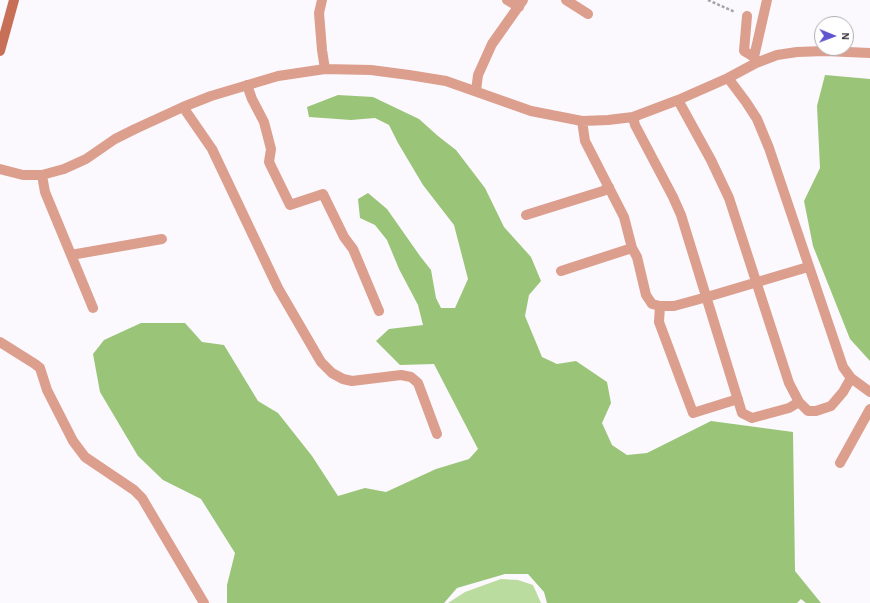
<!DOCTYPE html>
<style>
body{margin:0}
#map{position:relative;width:870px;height:603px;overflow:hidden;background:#fbf8fe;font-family:"Alegreya Sans",sans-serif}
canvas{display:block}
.north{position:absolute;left:814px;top:16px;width:40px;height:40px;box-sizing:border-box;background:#fff;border:1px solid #afaeb0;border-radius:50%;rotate:91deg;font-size:11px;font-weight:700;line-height:16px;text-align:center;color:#38343a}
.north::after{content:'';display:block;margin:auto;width:14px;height:18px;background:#5f56cf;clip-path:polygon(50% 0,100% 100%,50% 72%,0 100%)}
</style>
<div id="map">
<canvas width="870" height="603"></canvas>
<div class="north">N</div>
</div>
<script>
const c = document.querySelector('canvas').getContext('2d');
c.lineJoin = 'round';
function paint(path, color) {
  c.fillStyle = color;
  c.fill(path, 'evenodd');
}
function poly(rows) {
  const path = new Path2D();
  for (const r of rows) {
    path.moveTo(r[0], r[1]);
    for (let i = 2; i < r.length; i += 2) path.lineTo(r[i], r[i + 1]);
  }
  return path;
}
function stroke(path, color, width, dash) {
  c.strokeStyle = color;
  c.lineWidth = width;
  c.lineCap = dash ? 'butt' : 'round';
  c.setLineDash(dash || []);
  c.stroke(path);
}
const green = poly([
 [501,579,518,580,533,585,541,603,448,603,465,592]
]);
const forest = poly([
 [825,75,870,79,870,361,850,339,813,246,804,201,820,168,817,106],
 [338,95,373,97,419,119,438,136,456,150,485,188,504,227,531,257,541,281,529,295,525,316,542,357,557,364,576,361,607,382,611,403,602,423,612,445,627,455,647,453,711,421,793,432,795,571,821,603,806,603,801,599,797,603,547,603,544,592,528,574,505,574,457,588,444,603,227,603,227,585,235,553,201,499,163,480,138,456,100,392,93,354,104,340,141,323,185,323,202,342,224,345,258,401,278,413,312,456,338,496,365,488,386,492,436,469,469,459,478,449,434,364,400,365,376,341,389,329,423,325,418,305,399,269,387,240,375,225,360,218,358,199,368,193,387,209,420,256,431,270,436,298,441,308,455,308,468,279,454,225,423,185,398,143,389,125,375,118,351,120,309,117,307,107]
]);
const path = poly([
 [708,0,735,12]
]);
const street = poly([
 [322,0,319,13,322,50,325,69],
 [507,0,519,7],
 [566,0,588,14],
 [747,16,744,51,754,57],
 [756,63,754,57,767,0],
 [728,78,746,102,757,119,769,148,843,367,851,378,870,392],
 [247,85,252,99,264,122,271,149,269,162,290,205,323,194,344,237,353,249,379,311],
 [476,91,478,75,492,44,523,0],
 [678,100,711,160,729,198,789,383,799,402,808,411,816,411,831,406,843,392,851,378],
 [183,107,212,149,278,288,321,362,332,373,343,379,352,381,401,375,411,377,418,383,437,434],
 [633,117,635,125,673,197,681,215,742,413,752,418,789,408,799,402],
 [582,121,585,141,624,217,632,248,637,257,646,295,652,304,660,306,674,306,707,297,808,267],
 [0,169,23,175,42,175,64,169,86,159,115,139,135,129,183,107,211,96,278,76,325,69,371,70,409,75,446,81,531,111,582,121,608,120,633,117,678,100,728,78,756,63,777,55,797,52,825,51,870,53],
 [42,175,45,192,93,308],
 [526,215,603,191,609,187],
 [71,255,162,239],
 [561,271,632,248],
 [660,306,659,322,693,413,738,399],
 [0,342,35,364,40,368,47,390,73,441,85,457,134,490,142,498,204,603],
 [840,463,870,409]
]);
const secondary = poly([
 [0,51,14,0]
]);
paint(green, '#badc9f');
paint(forest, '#9ac477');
stroke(path, '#a6a3a9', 2.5, [3, 2]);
stroke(street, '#dc9e8d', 10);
stroke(secondary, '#c87057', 10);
</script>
